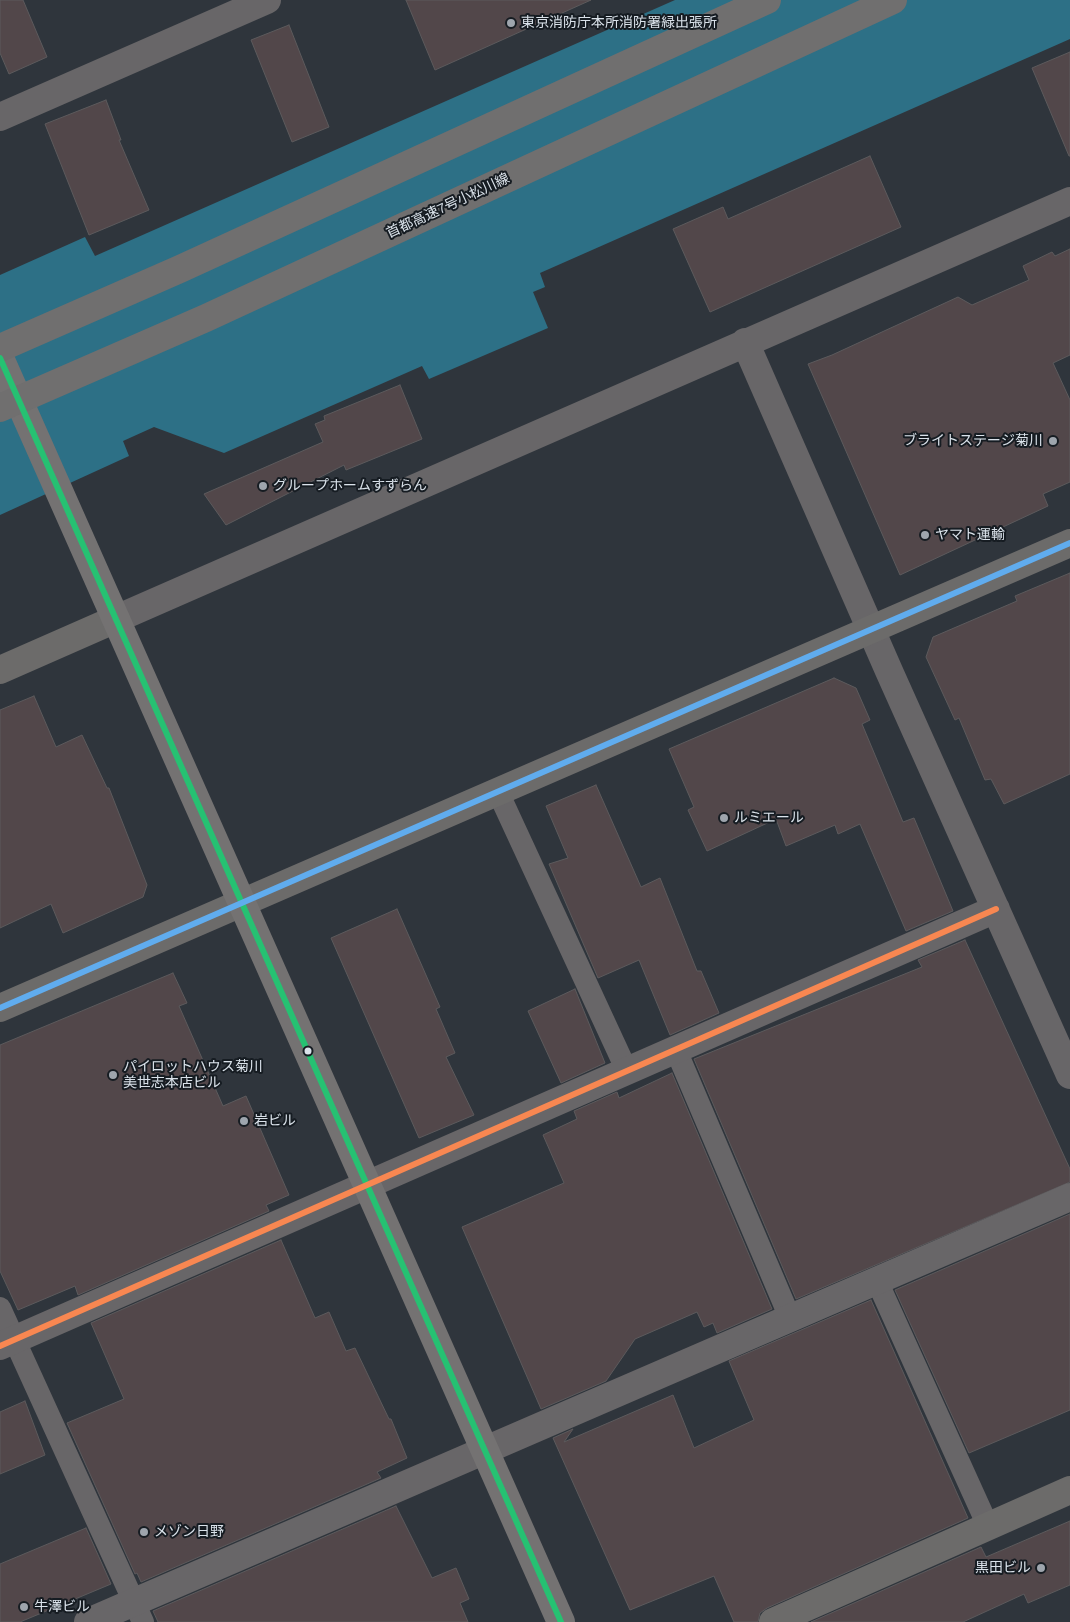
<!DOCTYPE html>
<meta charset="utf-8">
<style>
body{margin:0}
canvas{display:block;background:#2f353c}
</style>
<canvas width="1070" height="1622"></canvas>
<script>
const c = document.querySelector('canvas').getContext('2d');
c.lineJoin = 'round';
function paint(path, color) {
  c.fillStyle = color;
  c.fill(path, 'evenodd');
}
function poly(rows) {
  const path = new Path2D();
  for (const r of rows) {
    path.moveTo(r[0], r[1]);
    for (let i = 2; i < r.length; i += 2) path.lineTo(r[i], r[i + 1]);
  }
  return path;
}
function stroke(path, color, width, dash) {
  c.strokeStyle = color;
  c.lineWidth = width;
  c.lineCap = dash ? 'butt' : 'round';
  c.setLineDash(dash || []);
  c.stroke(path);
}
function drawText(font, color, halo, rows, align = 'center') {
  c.font = font + ' "Work Sans","Noto Sans JP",sans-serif';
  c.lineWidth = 4;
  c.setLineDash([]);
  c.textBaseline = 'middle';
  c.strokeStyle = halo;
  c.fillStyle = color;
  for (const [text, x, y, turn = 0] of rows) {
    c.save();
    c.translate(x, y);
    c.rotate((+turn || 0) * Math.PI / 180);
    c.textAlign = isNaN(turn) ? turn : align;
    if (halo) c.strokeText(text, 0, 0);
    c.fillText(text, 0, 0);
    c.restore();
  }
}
const water = poly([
 [675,0,1070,0,1070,39,540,273,545,287,533,292,548,328,429,379,422,366,224,453,154,427,123,441,129,456,0,515,0,275,85,237,95,256]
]);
const building = poly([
 [0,0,23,0,47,57,9,74,0,53,0,0],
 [406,0,591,0,435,70,406,0],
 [289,25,329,127,292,142,251,40,289,25],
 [1070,52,1070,156,1069,156,1032,68,1070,52],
 [106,100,121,140,119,140,149,210,89,235,45,124,106,100],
 [870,156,901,227,710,312,673,229,723,207,728,219,870,156],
 [1070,249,1070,355,1053,363,1070,400,1070,482,1043,494,1048,506,900,575,808,364,832,355,958,297,972,305,1029,280,1023,266,1052,252,1055,256,1070,249],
 [400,385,422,439,346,470,344,465,226,525,204,494,323,442,315,424,325,420,324,416,400,385],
 [1070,573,1070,774,1004,804,991,779,985,780,959,718,955,720,926,657,933,637,1017,601,1015,596,1070,573],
 [834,678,856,688,870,720,862,724,903,822,914,818,953,911,906,931,860,824,838,834,835,825,786,846,776,819,707,851,688,810,694,807,669,749,834,678],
 [34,696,56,747,82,735,107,788,109,788,147,885,143,897,63,933,51,904,0,928,0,710,34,696],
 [596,785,641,887,660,878,697,971,701,971,719,1013,670,1035,639,960,598,978,549,864,568,858,546,806,596,785],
 [397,909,440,1007,436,1009,455,1053,446,1057,474,1115,419,1138,331,938,397,909],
 [965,940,1070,1169,1070,1182,796,1299,694,1059,922,967,918,960,965,940],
 [173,973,187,1003,179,1006,223,1106,246,1096,289,1195,266,1205,269,1211,78,1295,75,1286,18,1310,0,1271,0,1045,173,973],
 [575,989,605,1063,561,1083,528,1011,575,989],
 [672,1073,772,1309,717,1333,713,1323,704,1327,697,1312,635,1339,606,1381,541,1409,462,1227,564,1183,543,1135,577,1119,574,1111,617,1092,619,1098,672,1073],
 [1070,1214,1070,1410,969,1453,895,1290,1070,1214],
 [281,1240,315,1318,329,1312,346,1351,355,1348,389,1419,391,1419,407,1458,377,1472,381,1478,141,1582,137,1573,135,1574,67,1423,124,1399,91,1323,281,1240],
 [871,1300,968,1518,767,1608,760,1613,758,1622,734,1622,714,1576,630,1610,553,1438,573,1429,564,1442,673,1395,694,1448,754,1420,729,1361,871,1300],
 [25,1401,45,1455,0,1474,0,1412,25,1401],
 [396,1506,432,1578,456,1568,469,1599,460,1603,468,1622,158,1622,153,1611,396,1506],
 [1070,1521,1070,1585,1028,1603,1024,1594,963,1622,811,1622,981,1547,986,1557,1070,1521],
 [86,1528,111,1584,20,1622,0,1622,0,1564,86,1528]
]);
const lane = poly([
 [498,792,627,1071],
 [676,1050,790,1318],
 [877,1281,988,1526],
 [0,1308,143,1622]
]);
const street = poly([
 [0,117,267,0],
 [745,342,889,671,1070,1075],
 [116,619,1070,201],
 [0,1346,996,909],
 [88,1622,1070,1197]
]);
const secondary = poly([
 [0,670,116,619],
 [0,1008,1070,543],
 [773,1622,1070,1490]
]);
const primary = poly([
 [0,358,561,1622]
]);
const highway = poly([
 [0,348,180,269,767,0],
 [0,408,206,318,893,0]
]);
const bus1 = poly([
 [0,358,561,1622]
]);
const bus2 = poly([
 [0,1008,1070,543]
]);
const bus3 = poly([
 [0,1346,996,909]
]);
const markers = [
 [511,23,5,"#9ea5ad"],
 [1053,441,5,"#9ea5ad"],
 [263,486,5,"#9ea5ad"],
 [925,535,5,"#9ea5ad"],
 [724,818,5,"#9ea5ad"],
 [308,1051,4.5,"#dae2ea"],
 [113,1075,5,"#9ea5ad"],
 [244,1121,5,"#9ea5ad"],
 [144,1532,5,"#9ea5ad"],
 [1041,1568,5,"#9ea5ad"],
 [24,1607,5,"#9ea5ad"]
];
const poiNames = [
 ["東京消防庁本所消防署緑出張所",521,23],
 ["ブライトステージ菊川",1043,441,"right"],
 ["グループホームすずらん",273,486],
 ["ヤマト運輸",935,535],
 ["ルミエール",734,818],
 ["パイロットハウス菊川",123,1067],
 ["美世志本店ビル",123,1083],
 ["岩ビル",254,1121],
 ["メゾン日野",154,1532],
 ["黒田ビル",1031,1568,"right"],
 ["牛澤ビル",34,1607]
];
const streetNames = [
 ["首都高速7号小松川線",448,206,-25]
];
paint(water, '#2d7086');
paint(building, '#52474a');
stroke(building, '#5c5a5c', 1);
stroke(lane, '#686668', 22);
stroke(street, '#686668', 28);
stroke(secondary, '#6c6b6a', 28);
stroke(primary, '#747272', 28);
stroke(highway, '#706f6f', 28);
stroke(bus1, '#26c172', 6);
stroke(bus2, '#60acee', 6);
stroke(bus3, '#f88751', 6);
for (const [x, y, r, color] of markers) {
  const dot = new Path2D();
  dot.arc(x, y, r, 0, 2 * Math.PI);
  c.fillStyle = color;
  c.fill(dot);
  stroke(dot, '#161c22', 2);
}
drawText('14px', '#dae2ea', '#161c22', poiNames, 'left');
drawText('14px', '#dae2ea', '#161c22', streetNames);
</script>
